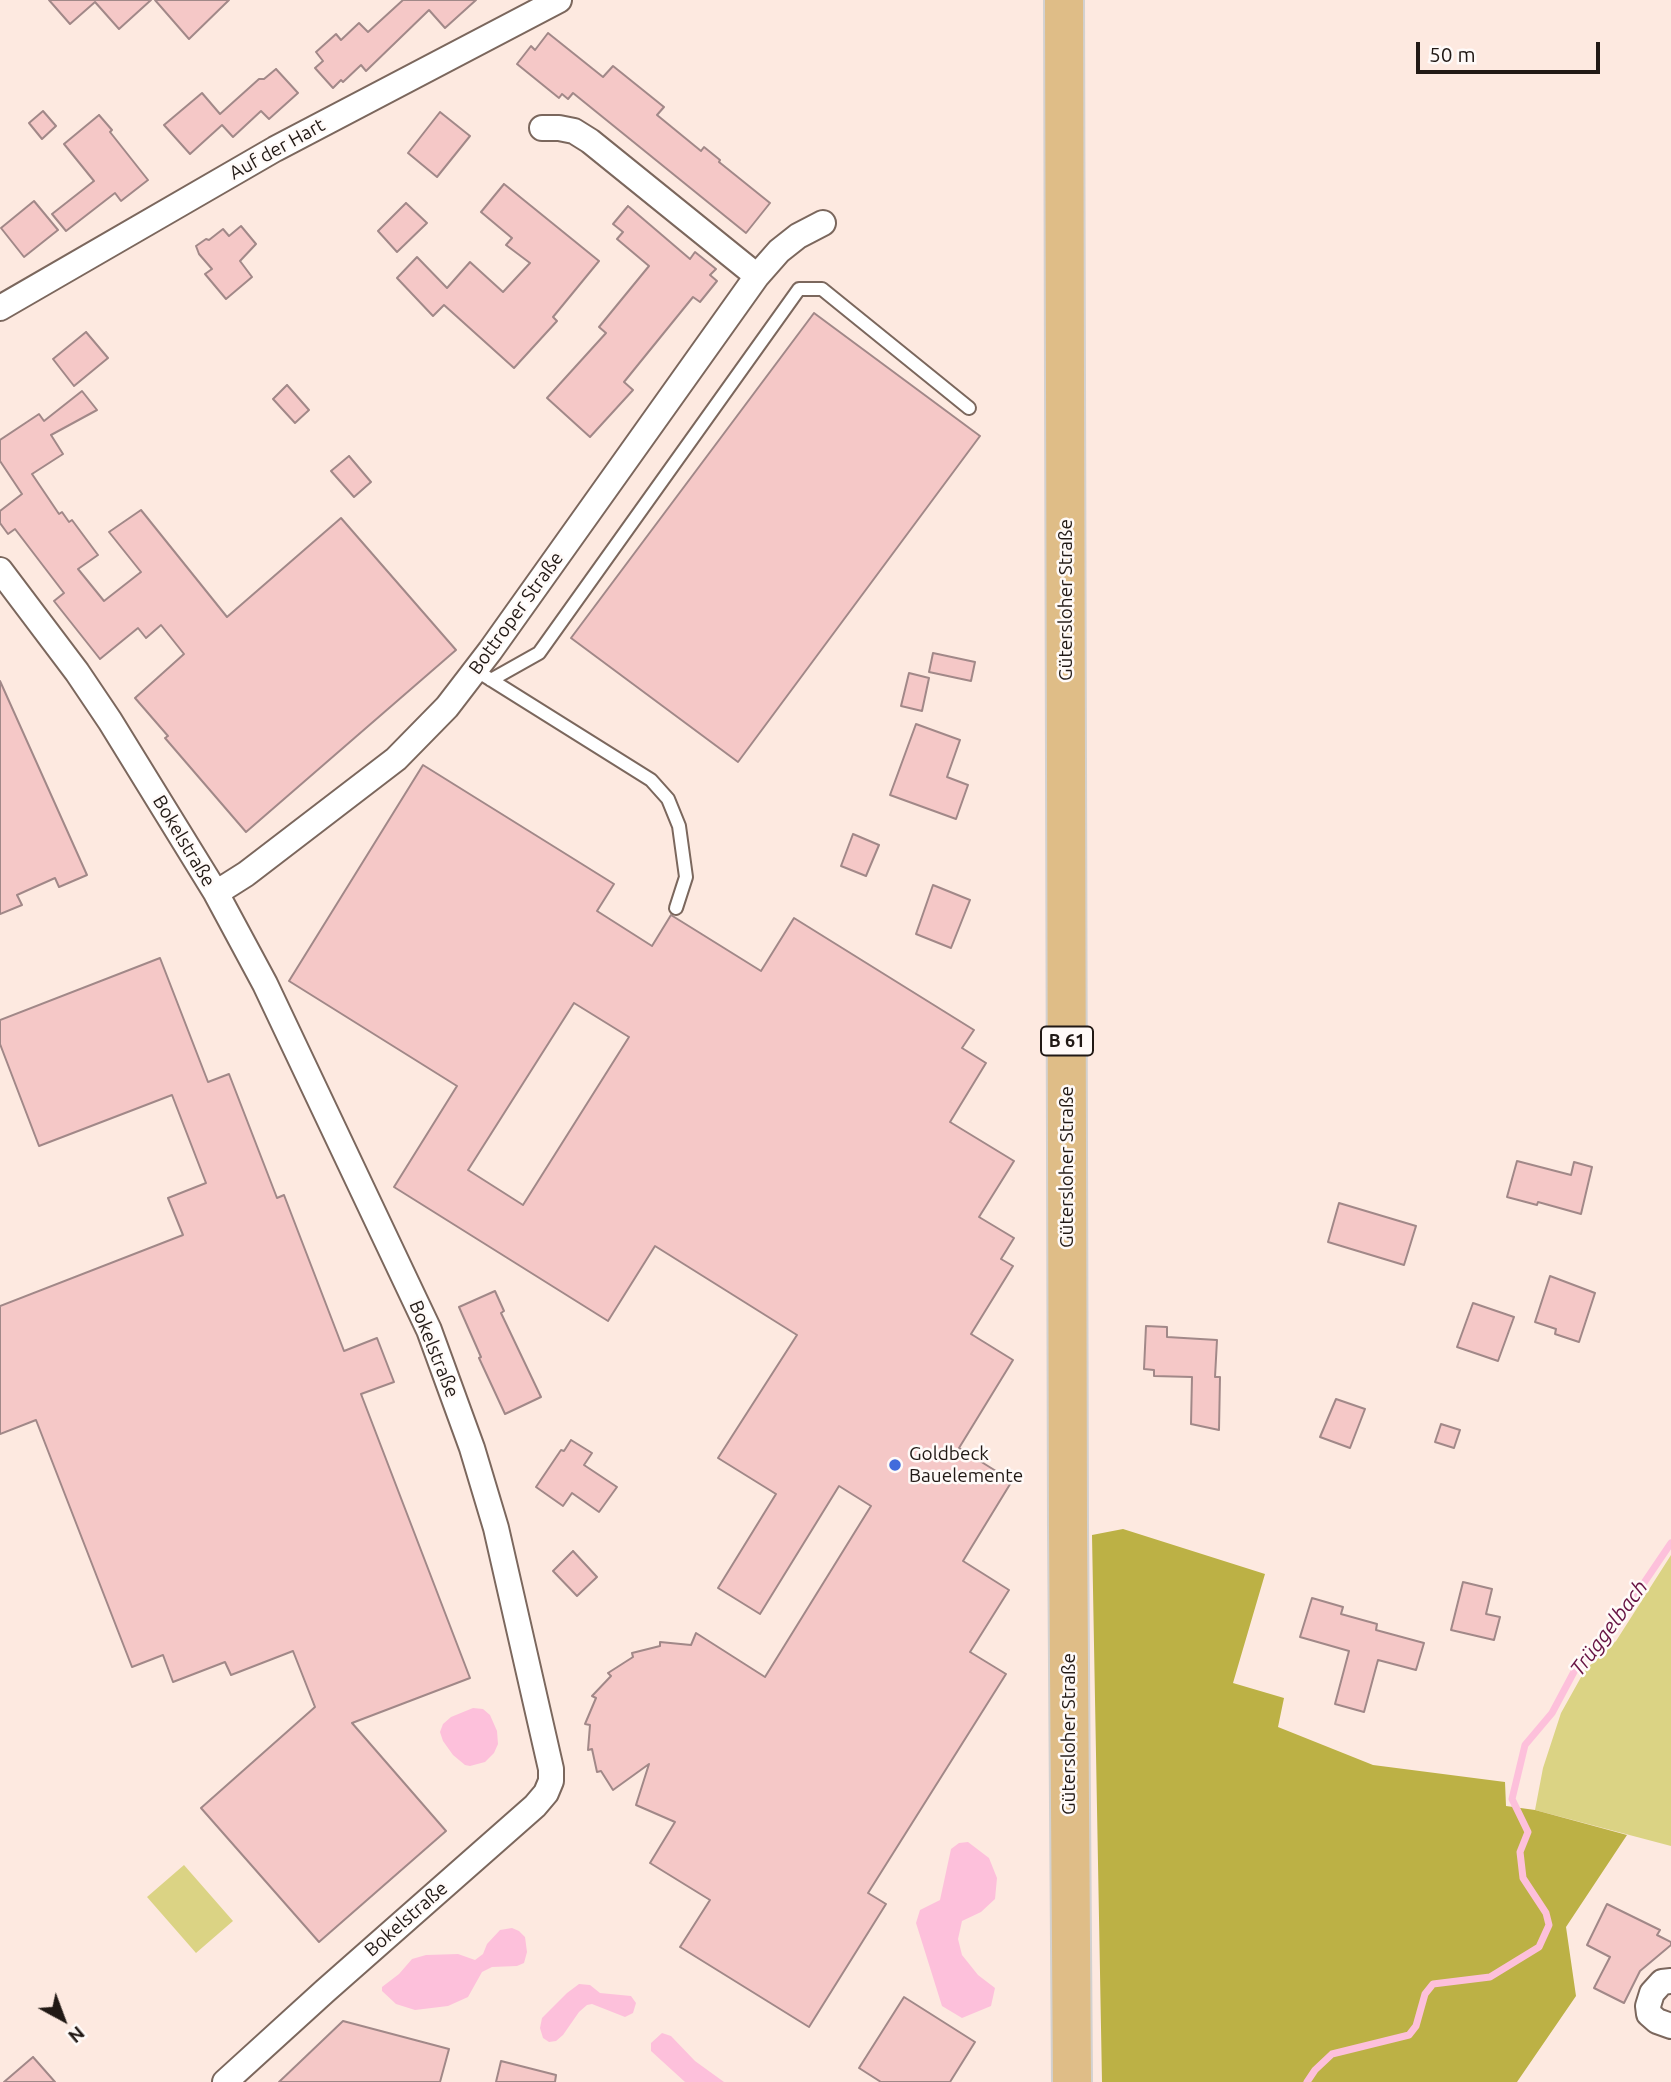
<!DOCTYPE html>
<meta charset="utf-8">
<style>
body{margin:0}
#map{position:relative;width:1671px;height:2082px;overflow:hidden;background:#fde9e0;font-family:Ubuntu,sans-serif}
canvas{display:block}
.north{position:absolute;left:28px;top:1984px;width:70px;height:70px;-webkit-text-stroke:5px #fffaf8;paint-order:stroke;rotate:139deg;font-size:19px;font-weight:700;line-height:28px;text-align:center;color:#211915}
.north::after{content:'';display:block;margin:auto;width:24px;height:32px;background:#211915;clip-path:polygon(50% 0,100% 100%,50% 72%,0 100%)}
.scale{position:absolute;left:1416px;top:42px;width:184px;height:32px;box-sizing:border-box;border:4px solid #211915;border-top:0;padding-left:9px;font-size:21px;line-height:24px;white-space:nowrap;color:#211915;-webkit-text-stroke:5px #fffaf8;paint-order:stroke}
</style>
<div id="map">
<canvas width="1671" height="2082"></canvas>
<div class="north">N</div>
<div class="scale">50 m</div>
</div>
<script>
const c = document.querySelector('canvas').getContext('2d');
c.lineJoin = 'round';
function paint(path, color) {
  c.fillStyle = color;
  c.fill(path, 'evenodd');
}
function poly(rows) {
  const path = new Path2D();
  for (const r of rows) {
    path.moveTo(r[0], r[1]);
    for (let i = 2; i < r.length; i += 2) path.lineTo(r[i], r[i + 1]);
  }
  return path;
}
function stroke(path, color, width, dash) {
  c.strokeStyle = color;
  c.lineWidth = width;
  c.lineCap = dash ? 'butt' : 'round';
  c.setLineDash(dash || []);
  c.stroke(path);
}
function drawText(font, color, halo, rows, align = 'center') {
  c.font = font + ' Ubuntu,sans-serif';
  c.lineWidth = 5;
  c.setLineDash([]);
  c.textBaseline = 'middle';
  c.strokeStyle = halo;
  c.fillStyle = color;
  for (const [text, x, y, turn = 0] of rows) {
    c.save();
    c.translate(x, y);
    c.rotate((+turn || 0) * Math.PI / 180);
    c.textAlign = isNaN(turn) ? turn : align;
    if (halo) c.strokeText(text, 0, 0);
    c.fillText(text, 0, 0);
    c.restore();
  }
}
const green = poly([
 [1671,1555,1671,1846,1535,1810,1543,1768,1561,1713,1585,1670,1616,1641],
 [184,1865,233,1921,196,1953,147,1897]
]);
const forest = poly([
 [1123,1529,1265,1574,1233,1683,1284,1698,1278,1727,1373,1765,1505,1782,1506,1806,1535,1810,1627,1835,1566,1927,1576,1996,1517,2082,1102,2082,1092,1535]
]);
const water = poly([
 [473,1708,483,1709,490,1715,497,1731,498,1744,494,1753,485,1762,470,1766,465,1765,453,1755,443,1741,440,1732,443,1724,451,1717],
 [968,1842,989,1858,997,1878,995,1899,981,1912,962,1921,958,1939,962,1955,978,1975,995,1988,991,2006,962,2018,942,2006,916,1923,920,1910,940,1900,951,1849,959,1843],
 [512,1928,519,1931,525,1937,527,1952,524,1963,517,1966,492,1967,482,1972,468,1997,448,2006,415,2010,396,2004,382,1991,382,1987,399,1974,412,1959,426,1955,458,1954,475,1960,483,1954,487,1944,500,1930],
 [579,1984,590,1985,600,1993,631,1996,636,2003,633,2013,625,2017,592,2004,587,2005,579,2012,563,2035,556,2041,549,2042,543,2038,540,2028,542,2018,567,1993],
 [662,2033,671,2036,695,2061,724,2082,685,2082,651,2051,651,2043]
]);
const stream = poly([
 [1307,2082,1315,2070,1332,2054,1409,2035,1416,2026,1425,1994,1433,1984,1490,1977,1539,1947,1549,1925,1546,1913,1523,1878,1520,1852,1528,1832,1512,1799,1525,1745,1552,1713,1576,1668,1610,1633,1671,1543]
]);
const building = poly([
 [49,0,151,0,119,29,95,2,70,24,49,0],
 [155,0,229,0,189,39,155,0],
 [403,0,476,0,445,28,429,10,366,71,361,65,343,82,341,80,333,88,315,68,323,61,316,52,336,34,341,40,359,23,368,32,403,0],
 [548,33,603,77,613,66,664,107,657,115,701,151,704,147,720,160,719,162,770,203,746,233,573,93,568,99,562,94,559,98,517,64,531,46,535,50,548,33],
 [276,69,298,93,269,119,261,111,233,137,222,125,190,154,164,125,202,93,220,114,259,79,264,79,276,69],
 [43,111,56,126,42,139,29,123,43,111],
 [440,112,470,136,437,177,408,153,440,112],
 [99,115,112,130,110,132,148,180,121,201,115,193,66,231,52,214,94,181,64,144,99,115],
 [504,184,599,261,553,317,557,321,514,368,444,305,433,316,397,278,417,257,447,288,470,262,503,292,530,263,506,245,512,238,481,212,504,184],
 [34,201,58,230,24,257,1,228,34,201],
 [406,203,427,223,397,252,378,231,406,203],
 [628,206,690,259,695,252,716,269,710,275,717,281,700,302,693,297,624,382,633,390,590,437,547,398,606,333,599,327,649,266,617,239,623,232,613,224,628,206],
 [241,226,256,244,240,261,252,277,226,299,205,274,212,269,199,254,196,246,206,239,209,240,223,229,229,236,241,226],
 [814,313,980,436,738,762,571,638,814,313],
 [86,332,108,358,74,386,53,359,86,332],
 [287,385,309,410,295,423,273,399,287,385],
 [82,391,97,410,51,435,63,454,32,474,59,514,62,512,69,522,72,520,98,555,78,569,104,601,141,572,109,532,141,510,227,617,341,518,456,650,246,832,165,738,168,736,135,698,184,654,161,625,146,638,138,628,100,659,54,601,64,593,15,529,8,534,0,523,0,511,22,494,0,461,0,440,39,414,44,421,82,391],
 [349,456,371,482,354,497,331,471,349,456],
 [933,653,975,662,971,681,929,672,933,653],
 [909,673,929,678,922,711,901,706,909,673],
 [0,681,87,875,59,887,55,878,17,895,22,905,0,914,0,681],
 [916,724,960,740,947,777,968,785,956,819,890,795,916,724],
 [423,765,614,884,597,911,652,946,671,915,761,971,794,918,974,1030,962,1048,986,1063,950,1122,1014,1161,979,1217,1014,1238,1001,1259,1013,1266,971,1334,1013,1360,959,1448,1012,1481,963,1561,1009,1590,970,1652,1006,1674,868,1893,886,1904,809,2027,680,1947,710,1900,650,1863,675,1822,636,1805,649,1764,613,1790,601,1771,597,1772,592,1749,588,1750,590,1725,585,1724,596,1698,592,1696,611,1676,608,1673,633,1657,632,1653,660,1646,660,1642,691,1645,696,1633,765,1677,871,1506,839,1486,760,1614,718,1588,776,1494,718,1458,797,1335,655,1246,608,1321,394,1187,457,1086,289,981,423,765],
 [574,1003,629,1037,523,1205,468,1170,574,1003],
 [853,834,879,845,866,876,841,866,853,834],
 [933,885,970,900,951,948,916,934,933,885],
 [160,958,208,1082,229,1074,277,1198,284,1195,344,1351,377,1338,394,1382,361,1394,470,1678,352,1723,446,1831,319,1942,201,1808,315,1707,293,1651,231,1675,225,1662,173,1682,163,1655,132,1667,36,1420,0,1434,0,1306,183,1235,168,1198,206,1183,172,1095,39,1146,0,1044,0,1020,160,958],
 [1517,1161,1571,1175,1574,1162,1592,1167,1581,1214,1538,1202,1537,1205,1507,1197,1517,1161],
 [1339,1203,1416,1226,1404,1265,1328,1242,1339,1203],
 [1550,1276,1595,1293,1579,1342,1555,1334,1556,1329,1535,1322,1550,1276],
 [495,1291,504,1311,501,1313,541,1397,505,1414,479,1358,481,1357,459,1307,495,1291],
 [1473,1303,1514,1317,1498,1361,1457,1347,1473,1303],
 [1146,1326,1167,1327,1167,1337,1217,1340,1215,1377,1220,1377,1219,1430,1191,1424,1192,1377,1154,1376,1154,1370,1144,1369,1146,1326],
 [1336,1399,1365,1409,1350,1448,1320,1437,1336,1399],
 [1441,1424,1460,1430,1454,1448,1435,1442,1441,1424],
 [571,1440,592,1453,584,1465,617,1487,599,1512,572,1493,563,1506,536,1487,561,1450,564,1451,571,1440],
 [573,1551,597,1577,577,1596,553,1571,573,1551],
 [1463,1582,1492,1589,1486,1614,1500,1617,1494,1640,1451,1630,1463,1582],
 [1312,1598,1343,1607,1341,1614,1377,1624,1376,1630,1424,1643,1416,1670,1378,1660,1364,1712,1335,1704,1349,1651,1300,1637,1312,1598],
 [1607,1904,1660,1930,1657,1935,1671,1942,1671,1945,1640,1971,1624,2003,1594,1988,1610,1957,1587,1945,1607,1904],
 [904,1997,975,2042,950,2082,881,2082,859,2068,904,1997],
 [343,2021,449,2049,440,2082,279,2082,343,2021],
 [33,2057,55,2082,4,2082,33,2057],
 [501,2061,556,2075,555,2082,496,2082,501,2061]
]);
const lane = poly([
 [485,676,651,780,668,799,679,826,686,877,676,908],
 [491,680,539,653,799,289,822,289,969,408]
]);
const street = poly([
 [542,128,559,128,574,131,590,141,757,276],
 [0,308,275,149,559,0],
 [0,570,77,672,110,721,216,893,265,984,429,1330,472,1448,496,1528,551,1769,551,1781,546,1793,535,1806,325,1991,225,2082],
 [216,893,246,874,396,759,447,707,490,651,757,276,779,251,798,236,823,223],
 [1671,1981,1662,1982,1652,1993,1648,2006,1649,2014,1657,2021,1671,2026]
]);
const primary = poly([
 [1064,0,1068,1526,1072,2082]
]);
const markers = [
 [895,1465,7,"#426bdc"]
];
const shields = [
 [1067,1041,52]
];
const shieldNames = [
 ["B 61",1067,1041]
];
const streetNames = [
 ["Auf der Hart",277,149,-29],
 ["Gütersloher Straße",1066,600,-90],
 ["Bottroper Straße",516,613,-54],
 ["Bokelstraße",184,841,59],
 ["Gütersloher Straße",1067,1167,-90],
 ["Bokelstraße",434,1349,68],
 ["Gütersloher Straße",1069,1734,-90],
 ["Bokelstraße",406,1919,-41]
];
const poiNames = [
 ["Goldbeck",909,1454],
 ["Bauelemente",909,1476]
];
const waterNames = [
 ["Trüggelbach",1609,1628,-53]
];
paint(green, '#dbd384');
paint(forest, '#bcb145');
paint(water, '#fdc0db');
stroke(stream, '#fdc0db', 7);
paint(building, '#f5c8c7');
stroke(building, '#a18888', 2);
stroke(lane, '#7b675d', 16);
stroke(street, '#7b675d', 28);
stroke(primary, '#d3d1d0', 42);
stroke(lane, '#fff', 12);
stroke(street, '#fff', 24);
stroke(primary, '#dfbd87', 38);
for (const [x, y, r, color] of markers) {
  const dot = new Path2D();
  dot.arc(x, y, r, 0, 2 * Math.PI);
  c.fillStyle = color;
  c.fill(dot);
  stroke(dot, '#fffaf8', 2.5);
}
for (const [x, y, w] of shields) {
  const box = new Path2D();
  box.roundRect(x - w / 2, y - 14.5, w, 29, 5);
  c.fillStyle = '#fffaf8';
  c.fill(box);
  stroke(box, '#211915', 2);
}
drawText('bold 18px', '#211915', null, shieldNames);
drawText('19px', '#211915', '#fffaf8', streetNames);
drawText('19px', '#211915', '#fffaf8', poiNames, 'left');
drawText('italic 21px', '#671343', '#fffaf8', waterNames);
</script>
